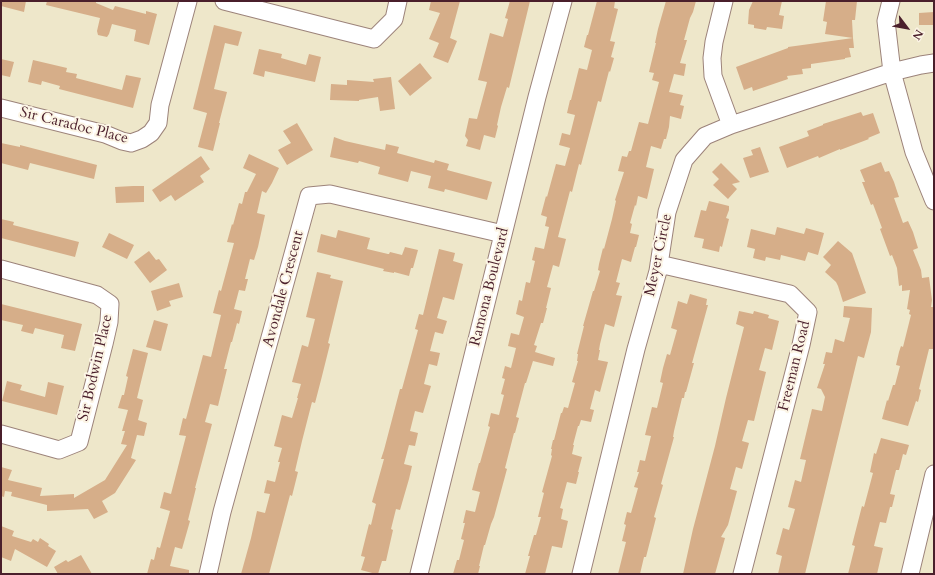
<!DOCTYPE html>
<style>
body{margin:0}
#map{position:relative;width:935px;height:575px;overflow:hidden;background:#eee7ca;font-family:Cardo,serif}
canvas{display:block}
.frame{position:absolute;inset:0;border:2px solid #4a1f2b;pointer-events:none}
.north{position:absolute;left:887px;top:8px;width:40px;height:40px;-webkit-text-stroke:3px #fcf5e5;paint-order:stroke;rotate:122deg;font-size:11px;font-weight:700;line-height:16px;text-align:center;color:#4a1f2b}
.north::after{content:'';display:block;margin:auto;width:14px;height:18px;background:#4a1f2b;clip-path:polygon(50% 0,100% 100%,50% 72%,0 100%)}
</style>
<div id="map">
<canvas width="935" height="575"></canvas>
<div class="frame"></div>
<div class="north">N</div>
</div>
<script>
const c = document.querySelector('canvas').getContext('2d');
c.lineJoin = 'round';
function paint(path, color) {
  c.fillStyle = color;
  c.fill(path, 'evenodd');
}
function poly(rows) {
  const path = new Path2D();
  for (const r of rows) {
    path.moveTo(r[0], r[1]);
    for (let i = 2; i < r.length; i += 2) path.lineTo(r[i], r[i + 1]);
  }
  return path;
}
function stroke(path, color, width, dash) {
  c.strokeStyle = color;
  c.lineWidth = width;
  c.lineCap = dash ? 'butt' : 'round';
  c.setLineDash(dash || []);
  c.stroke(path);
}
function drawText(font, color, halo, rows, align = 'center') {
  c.font = font + ' Cardo,serif';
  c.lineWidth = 4;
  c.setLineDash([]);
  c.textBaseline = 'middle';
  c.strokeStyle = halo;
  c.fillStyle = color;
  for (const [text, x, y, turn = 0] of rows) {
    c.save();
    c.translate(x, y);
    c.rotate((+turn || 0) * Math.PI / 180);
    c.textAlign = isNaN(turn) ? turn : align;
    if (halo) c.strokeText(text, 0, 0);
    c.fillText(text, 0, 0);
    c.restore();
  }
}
const building = poly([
 [1,1,26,1,24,12,1,6],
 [47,1,96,1,96,3,113,10,115,6,146,14,146,11,157,14,149,45,134,41,136,30,112,24,109,34,107,37,98,35,97,31,100,18,46,5],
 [431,1,460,1,450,38,457,41,448,63,433,57,439,43,429,39,440,13,429,10],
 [510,1,530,1,509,88,507,87,501,107,497,125,498,126,495,138,484,135,480,150,466,146,468,140,465,136,469,118,477,119,487,82,478,80,490,33,503,37,508,19,505,18],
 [597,1,615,1,614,8,618,9,610,41,615,42,611,57,614,58,610,72,609,71,601,102,598,101,581,165,579,164,572,192,570,191,558,237,566,239,559,267,553,265,547,287,551,288,546,308,547,308,543,323,541,323,534,345,537,346,535,352,555,358,553,366,533,361,526,383,525,383,516,417,519,418,515,433,514,433,505,468,507,469,494,517,491,524,485,545,484,545,479,566,480,566,478,574,453,574,457,560,459,560,464,540,461,539,465,523,463,523,466,510,475,512,480,492,472,490,479,463,480,463,490,427,488,426,491,413,499,415,504,395,501,394,505,379,502,378,505,366,511,368,516,348,508,346,511,333,519,335,524,317,516,314,519,300,522,301,526,282,530,283,535,261,532,260,535,247,544,249,549,227,545,226,547,217,541,215,546,196,547,197,556,164,565,166,570,148,559,145,562,133,570,135,575,115,567,113,570,100,571,100,579,68,587,70,592,50,584,47,587,35,588,35],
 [666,1,696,1,693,12,690,18,684,40,687,40,680,63,686,64,684,76,674,74,669,92,683,95,680,105,684,106,681,119,670,116,669,127,666,139,664,139,661,149,651,146,646,167,654,169,647,199,638,196,636,206,635,205,630,223,632,224,630,233,639,235,636,247,635,247,631,262,622,259,616,282,620,283,616,295,622,296,614,327,605,324,600,344,599,350,600,350,598,360,608,362,600,392,595,390,590,409,594,410,591,422,581,420,579,426,578,426,573,445,574,445,572,454,582,457,578,472,579,472,576,484,567,482,560,508,563,509,561,519,568,521,562,548,552,546,545,574,525,574,530,556,528,556,534,535,536,535,541,517,538,517,544,493,542,492,552,456,551,455,552,449,551,449,553,440,554,440,561,413,562,413,564,407,568,408,575,383,572,382,578,361,577,361,578,354,577,354,584,326,583,326,593,291,594,291,600,271,598,270,599,264,603,248,604,249,612,219,616,201,615,200,624,172,618,171,622,156,627,157,629,151,631,151,639,122,648,124,659,82,652,80,654,73,649,72,656,43,655,43,658,29],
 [753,1,782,1,779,15,784,16,782,29,767,27,766,30,754,28,754,25,748,24,749,10],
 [826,1,857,1,855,20,852,20,853,38,825,34,827,22,823,21],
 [934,12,934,25,919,25,919,13],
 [214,25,242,32,238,46,225,43,214,89,227,92,219,123,220,123,213,151,198,147,207,113,193,109],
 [853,38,854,48,849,48,851,57,845,58,845,59,811,64,811,68,802,69,803,74,787,76,788,79,753,91,752,87,744,90,736,67,788,48,788,47],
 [259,49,282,54,281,58,306,65,309,54,321,57,315,82,265,71,264,77,253,74],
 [1,59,14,62,10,77,1,75],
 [33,60,67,68,66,72,77,74,76,78,122,90,126,75,141,78,133,108,59,89,60,86,42,81,41,85,28,82],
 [420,63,432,78,410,96,398,81],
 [391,77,395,109,380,111,378,97,359,100,359,101,330,100,331,84,347,85,347,80,374,82,373,79],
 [861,112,863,116,873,113,880,133,868,138,869,139,840,150,840,149,819,158,818,156,787,168,779,147,809,136,807,131,823,125,823,124],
 [297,123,313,150,287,165,278,150,291,143,283,131],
 [334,137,345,141,385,150,386,144,399,147,397,153,434,163,435,160,449,164,447,170,492,182,487,200,445,189,444,192,428,188,431,176,411,171,408,182,378,174,380,167,359,161,358,163,330,157],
 [1,143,20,147,20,145,97,165,94,179,30,163,28,170,1,163],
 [760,147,769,172,750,178,743,158,753,155,751,150],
 [249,154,279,168,272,183,266,193,262,191,257,213,265,215,258,247,254,260,250,259,245,279,248,279,245,291,239,290,234,309,242,311,239,324,237,323,232,342,231,342,224,369,227,369,218,406,210,404,205,422,212,424,195,488,196,488,188,520,190,521,182,549,175,547,170,566,189,570,189,574,147,574,151,559,154,560,157,547,160,548,170,511,160,508,164,492,171,494,186,436,179,435,183,418,186,419,203,355,211,357,221,315,213,313,219,290,221,291,234,243,227,242,232,224,233,225,239,203,242,204,245,192,247,192,256,174,243,168],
 [201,156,210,169,200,176,204,182,175,201,171,195,160,202,152,190],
 [881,162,885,172,889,171,894,182,899,197,894,198,903,223,908,221,913,232,918,248,913,250,921,270,922,278,929,277,932,300,931,307,934,307,934,343,933,349,929,349,919,389,921,390,918,402,916,401,908,426,882,419,887,400,888,401,893,385,895,385,900,366,896,365,899,352,901,346,903,347,911,315,909,314,910,310,907,309,910,290,902,291,902,285,899,286,897,268,892,255,890,256,880,229,882,228,873,204,871,205,862,182,865,182,860,170],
 [721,163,740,182,732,184,737,189,728,199,713,185,719,179,712,172],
 [133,186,144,186,144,202,116,203,115,187],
 [709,201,729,206,729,210,726,218,729,219,722,247,720,246,719,252,702,248,704,239,694,237,701,210,706,211],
 [1,219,14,222,13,225,79,242,75,257,1,238],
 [777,227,804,234,806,228,824,233,818,255,808,252,805,261,781,255,780,260,766,257,765,261,753,258,755,249,747,247,751,229,775,235],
 [338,230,370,238,367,249,388,254,389,254,390,252,402,255,405,247,418,250,413,268,411,268,409,276,394,272,394,273,383,271,384,269,317,252,321,234,336,238],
 [109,233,134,245,127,259,102,247],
 [838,241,852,253,866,293,843,302,838,286,836,282,825,272,831,265,823,257],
 [439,249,455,253,453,261,463,264,454,300,443,297,437,318,447,321,443,334,435,332,430,351,440,353,437,366,429,364,424,384,431,386,423,413,415,411,410,431,418,433,415,446,409,445,404,464,412,466,409,479,400,510,396,509,391,529,393,530,386,561,382,561,378,574,376,574,361,570,365,557,361,556,369,524,371,525,376,504,372,502,384,459,381,459,384,450,400,389,402,389,418,330,415,329,419,314,423,315],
 [149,251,156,260,159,259,167,270,150,283,134,262],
 [317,272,331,275,330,278,343,281,328,343,330,344,321,380,315,403,312,402,302,441,295,471,298,472,292,496,290,495,269,574,241,574,251,538,257,511,265,513,270,494,264,493,267,480,275,482,280,462,278,462,282,448,274,446,282,415,292,418,298,398,297,398,301,384,292,382,302,345,308,347,315,319,306,317],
 [179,283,183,297,169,301,171,306,157,311,151,291],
 [690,294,707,299,706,305,708,305,692,363,694,363,686,392,685,392,684,398,682,398,674,431,673,437,674,437,661,484,663,485,654,517,656,518,646,557,644,557,640,574,618,574,626,542,622,541,626,525,624,524,627,512,631,513,638,488,634,487,639,472,637,472,640,460,645,461,651,436,645,435,652,407,657,408,663,383,660,382,663,368,667,354,670,355,677,330,671,328,675,313,678,301,687,304],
 [1,304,82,324,75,351,61,348,64,335,35,328,33,334,21,331,23,325,1,320],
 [844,306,872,308,871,332,864,358,858,356,805,574,778,574,782,556,776,554,783,528,789,530,795,509,788,507,795,480,801,482,806,460,800,459,812,409,822,411,825,397,821,389,817,388,825,364,823,364,826,352,832,353,835,339,844,342,850,318,843,317],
 [739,311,753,314,754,311,769,315,768,318,779,321,772,350,765,348,759,370,766,372,754,421,748,420,742,441,749,443,742,469,736,467,730,489,737,491,728,525,721,537,725,538,715,574,683,574,693,529,715,446,726,398,744,327,736,324],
 [154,320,168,324,161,351,146,347],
 [133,349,148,353,137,398,143,400,138,420,147,423,144,436,137,435,131,458,136,460,115,493,102,501,108,512,94,519,88,509,47,511,47,505,11,496,12,492,5,491,4,497,1,496,1,467,12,470,8,480,42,488,40,496,74,494,74,498,105,480,127,445,121,444,125,431,122,431,128,410,118,408,122,395,124,395,128,377,126,376],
 [7,381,22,385,20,390,45,397,48,382,64,386,57,415,2,401],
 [881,438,909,445,906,455,903,454,899,470,896,470,890,494,895,495,892,507,890,507,886,523,880,522,874,546,883,548,877,574,848,574,855,546,852,545,862,506,864,507,873,473,870,472,874,453,876,454],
 [1,526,14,531,12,536,31,542,33,539,38,542,40,538,49,544,48,546,56,551,47,567,15,549,11,561,1,557],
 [81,555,92,574,58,574,54,567,66,560,68,562]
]);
const minor = poly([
 [224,1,342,31,374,39,394,19,398,1],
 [724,1,714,42,712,58,713,76,731,125],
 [891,1,886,21,892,72,914,152,934,201],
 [1,108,105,134,122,141,131,143,142,139,151,133,158,123,160,105,188,1],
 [659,264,790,294,808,312,801,345,742,574],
 [1,269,97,295,110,304,109,322,104,344,79,442,59,450,1,434],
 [208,574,222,512,309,196,330,194,503,234],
 [419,574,537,97,563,1],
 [581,574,636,349,658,271,667,212,684,160,705,136,731,125,892,72,921,65,934,63],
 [910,574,934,474]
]);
const streetNames = [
 ["Sir Caradoc Place",74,126,14],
 ["Meyer Circle",659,255,-78],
 ["Ramona Boulevard",490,287,-76],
 ["Avondale Crescent",284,289,-75],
 ["Freeman Road",795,366,-76],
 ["Sir Bodwin Place",96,368,-77]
];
paint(building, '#d6ae89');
stroke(minor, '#9c837a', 19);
stroke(minor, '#fff', 17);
drawText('15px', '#4a1f2b', '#fcf5e5', streetNames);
</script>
